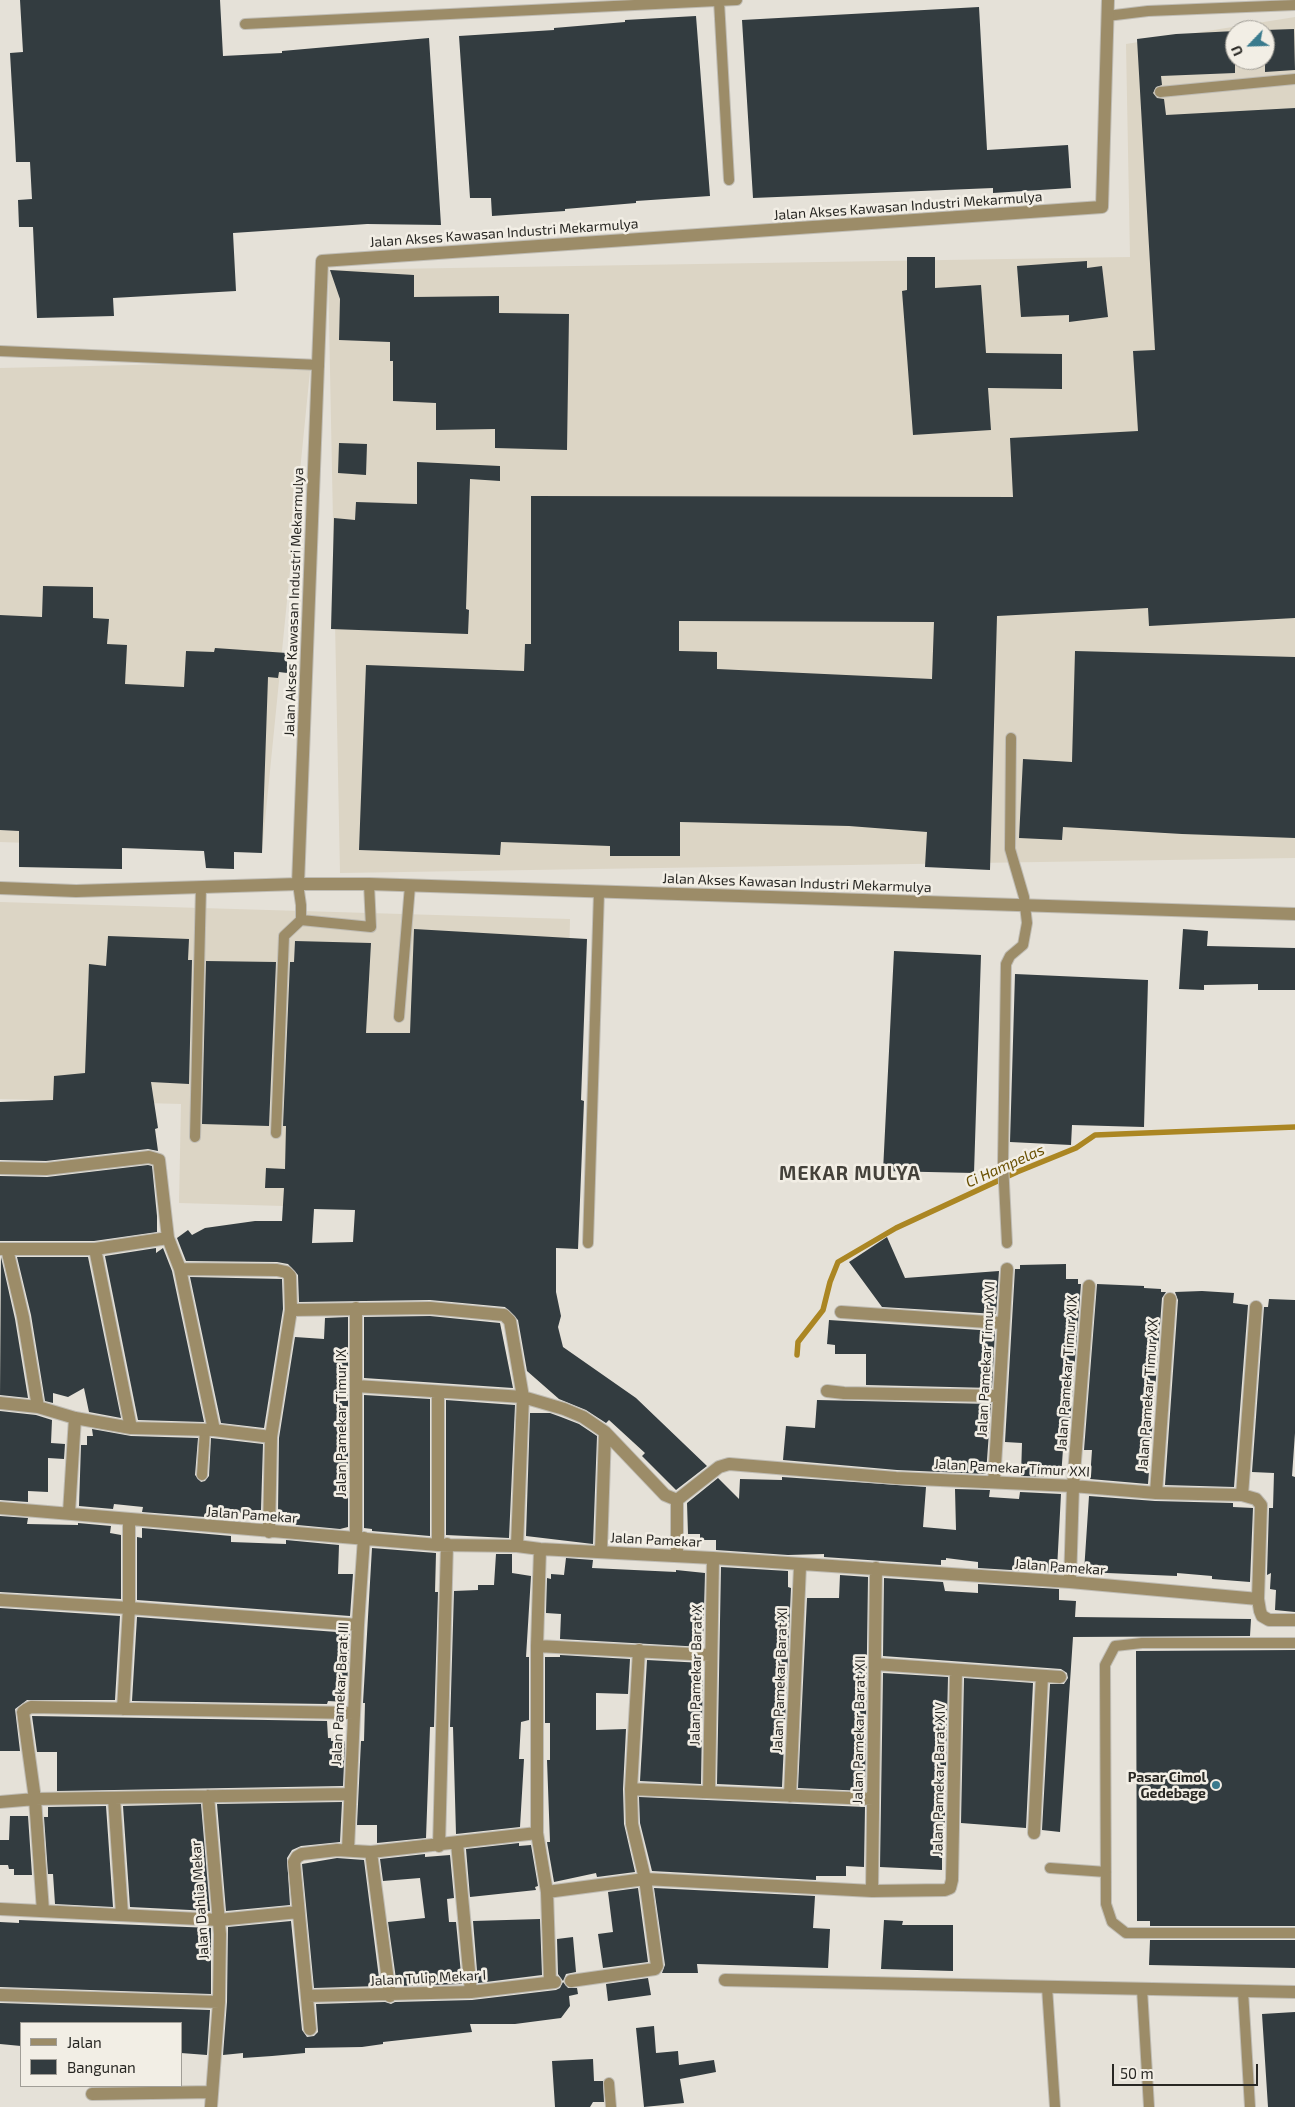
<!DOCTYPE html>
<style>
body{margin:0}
#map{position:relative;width:1295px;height:2107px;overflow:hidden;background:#e5e1d8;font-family:"Exo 2",sans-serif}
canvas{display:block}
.legend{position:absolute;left:20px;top:2022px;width:162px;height:65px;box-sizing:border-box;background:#f2eee5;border:1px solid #a19e97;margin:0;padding:6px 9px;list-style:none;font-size:15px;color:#282723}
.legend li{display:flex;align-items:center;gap:10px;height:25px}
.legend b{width:25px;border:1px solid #a19e97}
.north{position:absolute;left:1225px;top:20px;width:50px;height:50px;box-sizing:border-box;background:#f2eee5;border:1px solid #a19e97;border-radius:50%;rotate:246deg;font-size:14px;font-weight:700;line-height:20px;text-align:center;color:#282723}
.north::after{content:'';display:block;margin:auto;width:18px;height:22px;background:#397a8d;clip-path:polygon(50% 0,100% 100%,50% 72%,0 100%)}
.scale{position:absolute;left:1112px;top:2064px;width:146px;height:22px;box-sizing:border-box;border:2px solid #282723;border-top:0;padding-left:6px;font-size:15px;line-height:18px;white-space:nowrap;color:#282723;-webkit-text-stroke:4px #f2eee5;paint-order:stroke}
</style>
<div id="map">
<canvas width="1295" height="2107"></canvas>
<ul class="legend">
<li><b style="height:6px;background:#9c8c68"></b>Jalan</li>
<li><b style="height:14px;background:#333c40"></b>Bangunan</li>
</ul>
<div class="north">U</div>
<div class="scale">50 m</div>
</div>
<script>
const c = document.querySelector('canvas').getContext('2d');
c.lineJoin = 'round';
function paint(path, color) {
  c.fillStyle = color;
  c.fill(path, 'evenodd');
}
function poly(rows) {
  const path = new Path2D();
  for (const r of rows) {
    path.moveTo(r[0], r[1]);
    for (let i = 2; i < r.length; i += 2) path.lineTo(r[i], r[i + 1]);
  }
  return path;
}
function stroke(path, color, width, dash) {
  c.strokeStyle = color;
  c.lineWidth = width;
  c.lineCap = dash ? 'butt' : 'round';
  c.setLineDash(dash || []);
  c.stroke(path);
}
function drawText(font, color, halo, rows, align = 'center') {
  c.font = font + ' "Exo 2",sans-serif';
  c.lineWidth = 5;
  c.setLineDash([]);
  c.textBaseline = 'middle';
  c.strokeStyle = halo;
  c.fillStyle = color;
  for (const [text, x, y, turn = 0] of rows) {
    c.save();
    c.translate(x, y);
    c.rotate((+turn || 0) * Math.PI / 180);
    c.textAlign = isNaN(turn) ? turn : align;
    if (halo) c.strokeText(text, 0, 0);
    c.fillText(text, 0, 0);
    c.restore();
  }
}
const built = poly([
 [1295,17,1295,858,340,873,328,270,1130,257,1126,44],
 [1235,30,1265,30,1265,60,1235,60],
 [311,361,262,851,0,842,0,368],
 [0,902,570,919,563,1214,179,1203,181,1104,0,1099]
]);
const stream = poly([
 [797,1355,798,1342,823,1310,830,1282,838,1262,896,1228,1017,1172,1076,1148,1095,1135,1295,1127]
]);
const building = poly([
 [20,0,220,0,223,56,282,53,282,51,429,38,441,225,367,224,233,233,236,291,113,298,114,316,37,318,33,227,19,227,18,200,32,199,30,162,16,162,15,140,10,53,23,52],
 [979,7,987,150,1068,145,1071,188,993,193,993,188,753,198,742,20],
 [696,16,710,196,636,201,636,203,565,209,565,211,492,216,491,198,470,198,459,36,554,30,554,28,625,22,625,20],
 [1294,29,1295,70,1265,72,1265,30],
 [1235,31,1235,73,1161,76,1162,85,1156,87,1153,93,1157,98,1164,99,1166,115,1295,108,1295,618,1149,626,1148,608,997,616,990,870,925,867,927,832,849,826,680,822,680,856,610,856,610,846,501,842,500,855,359,850,366,665,524,671,525,644,531,644,531,496,1013,497,1010,438,1138,431,1133,351,1155,350,1137,39,1176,34],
 [679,621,934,622,932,679,717,669,717,652,679,651],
 [907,257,935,257,935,288,981,285,986,353,1062,354,1062,389,988,388,991,430,913,435,902,291,907,290],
 [1087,261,1087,268,1102,266,1108,317,1069,322,1069,315,1021,317,1017,266],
 [330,270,414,275,414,297,499,296,499,313,569,314,567,450,495,448,495,429,436,430,436,403,393,401,393,361,390,361,390,342,339,340,340,299],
 [339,443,367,444,366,475,338,473],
 [417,462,500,466,500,481,470,479,466,609,469,610,468,634,331,629,334,518,355,520,356,502,417,504],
 [43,586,93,587,93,618,109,619,107,644,127,645,125,684,184,687,186,651,214,652,215,648,287,653,287,673,279,672,278,678,268,677,262,853,234,852,234,869,206,868,204,851,122,848,122,869,19,867,19,831,0,830,0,615,42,617],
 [1075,651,1295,657,1295,838,1182,834,1063,827,1062,840,1019,838,1023,759,1072,762],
 [414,929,587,939,581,1100,584,1101,578,1249,556,1248,556,1292,561,1316,558,1327,563,1347,636,1398,707,1466,676,1490,642,1456,645,1453,609,1420,606,1423,586,1410,559,1399,527,1371,518,1320,505,1307,430,1300,299,1302,298,1275,288,1264,277,1262,186,1261,177,1238,188,1230,192,1235,205,1228,255,1221,282,1221,284,1188,265,1188,266,1168,285,1169,286,1126,283,1126,290,962,294,962,295,941,371,943,366,1033,410,1033],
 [314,1209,355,1210,353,1242,312,1243],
 [1183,929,1208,931,1207,946,1295,948,1295,990,1258,990,1258,984,1204,985,1204,990,1179,989],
 [108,936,189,939,188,960,192,960,189,1084,151,1082,158,1128,155,1129,158,1151,148,1149,46,1161,0,1160,0,1102,53,1100,54,1076,85,1073,89,964,106,966],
 [894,951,981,955,974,1173,883,1171],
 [206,961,276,962,269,1126,202,1124],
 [1015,974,1148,980,1144,1127,1072,1125,1071,1145,1010,1142],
 [148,1165,152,1166,157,1216,157,1232,94,1241,0,1241,0,1176,47,1177],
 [887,1237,905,1278,999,1271,996,1314,882,1307,849,1262],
 [156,1248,156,1253,163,1248,172,1271,204,1422,138,1420,105,1256],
 [1,1257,15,1319,28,1398,0,1395],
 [17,1257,88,1257,121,1418,89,1412,84,1388,68,1397,53,1393,53,1403,45,1401,31,1315],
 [1066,1264,1066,1279,1078,1279,1078,1284,1081,1284,1068,1449,1063,1449,1061,1477,1021,1476,1022,1443,1005,1442,1015,1269,1020,1269,1020,1265],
 [190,1277,282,1279,283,1309,264,1428,221,1423],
 [1097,1284,1144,1286,1144,1288,1161,1289,1161,1292,1166,1292,1162,1298,1148,1484,1090,1479,1092,1450,1084,1450],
 [1202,1291,1234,1293,1233,1303,1248,1305,1234,1487,1165,1485,1178,1300,1175,1292],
 [1269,1299,1295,1300,1295,1433,1292,1476,1295,1477,1295,1612,1275,1610,1276,1590,1270,1589,1271,1573,1267,1575,1269,1508,1273,1508,1274,1473,1252,1472,1264,1307,1268,1307],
 [430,1316,500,1323,513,1388,364,1378,364,1317],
 [348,1317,348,1527,340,1529,287,1524,287,1512,278,1512,279,1438,295,1337,324,1339,325,1318],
 [829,1320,995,1331,992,1388,866,1385,866,1354,835,1354,835,1345,827,1344],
 [364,1395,430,1399,430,1536,372,1531,372,1529,364,1528],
 [446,1400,515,1405,509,1538,446,1535],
 [817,1400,991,1404,986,1474,897,1470,783,1460,786,1426,815,1428],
 [0,1411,36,1415,52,1420,51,1443,65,1444,64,1459,48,1458,48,1492,28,1491,28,1502,0,1500],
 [530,1413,550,1413,561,1417,579,1424,597,1436,593,1544,526,1536],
 [92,1429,131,1436,198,1438,195,1475,201,1482,205,1481,209,1476,211,1438,263,1444,261,1510,255,1510,255,1514,231,1512,231,1519,142,1512,143,1507,114,1504,113,1509,79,1506,81,1445,87,1445,87,1436,93,1436],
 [782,1477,926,1487,923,1527,956,1530,955,1489,990,1490,989,1497,1019,1499,1020,1492,1061,1494,1057,1569,1060,1569,1060,1573,978,1568,978,1562,946,1558,946,1560,941,1560,941,1565,824,1557,824,1554,788,1555,716,1550,716,1540,700,1540,700,1534,688,1534,687,1503,718,1478,739,1499,740,1479,782,1480],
 [1089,1496,1155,1501,1233,1503,1233,1507,1253,1508,1250,1582,1212,1579,1212,1576,1177,1573,1177,1576,1084,1572],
 [0,1516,28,1518,27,1524,78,1525,78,1523,111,1526,110,1533,121,1535,121,1599,0,1592],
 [142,1528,231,1536,231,1542,286,1544,286,1540,339,1545,338,1574,353,1574,350,1616,137,1600,137,1537,142,1538],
 [372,1548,436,1553,435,1592,438,1592,434,1727,430,1727,426,1838,377,1843,377,1825,357,1825,361,1741,364,1741,365,1703,363,1703],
 [496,1554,512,1554,512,1573,531,1576,526,1657,529,1657,529,1720,521,1722,519,1759,524,1759,520,1827,456,1834,453,1727,450,1727,454,1591,478,1590,478,1585,494,1585],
 [566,1558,593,1560,592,1568,676,1572,676,1570,705,1573,703,1647,560,1639,561,1614,546,1613,547,1578,551,1579,551,1574,564,1575],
 [721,1567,788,1571,788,1587,791,1588,782,1787,717,1784],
 [840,1575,868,1577,865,1791,798,1788,807,1598,839,1598],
 [884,1578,943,1582,945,1591,978,1593,978,1584,1059,1589,1059,1600,1076,1601,1075,1617,1251,1619,1250,1636,1073,1637,1060,1832,1042,1830,1050,1684,1064,1684,1068,1678,1067,1673,1061,1669,883,1656],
 [0,1608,120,1616,115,1700,27,1700,15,1709,20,1751,0,1751],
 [137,1617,350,1633,346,1702,328,1701,327,1704,132,1701],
 [1295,1650,1295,1926,1150,1926,1150,1921,1137,1921,1136,1651],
 [560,1655,630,1659,628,1694,596,1693,596,1730,626,1729,623,1789,624,1824,635,1872,597,1877,596,1873,554,1882,547,1842,550,1842,547,1760,550,1760,550,1723,545,1723,545,1657,560,1657],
 [647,1660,703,1663,701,1784,640,1781],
 [883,1673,948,1677,944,1853,942,1853,942,1870,880,1867],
 [964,1678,1033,1683,1026,1828,961,1823],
 [32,1716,327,1721,328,1738,331,1738,331,1741,345,1741,343,1786,57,1791,57,1752,37,1752],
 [639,1797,865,1807,864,1867,846,1866,846,1876,816,1876,816,1880,652,1871,640,1823],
 [342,1802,340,1842,301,1846,292,1850,287,1858,290,1905,226,1911,217,1804],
 [201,1804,210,1911,130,1907,123,1806],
 [106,1806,113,1907,55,1904,53,1874,48,1874,44,1817,48,1817,48,1807],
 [10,1816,28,1816,32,1875,14,1875,14,1869,9,1869,8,1865,0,1865,0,1840,9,1840],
 [519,1843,519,1846,531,1845,538,1886,535,1887,536,1890,470,1897,466,1849],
 [425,1854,425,1857,450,1855,454,1898,447,1899,449,1922,456,1922,462,1984,397,1986,388,1922,425,1918,420,1878,383,1881,380,1859],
 [337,1858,364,1860,380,1986,314,1988,302,1864],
 [638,1888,648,1962,603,1968,598,1934,613,1932,608,1892],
 [654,1888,815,1896,813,1928,830,1929,828,1968,697,1964,698,1973,662,1973,665,1965],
 [540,1919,542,1975,478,1983,473,1921],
 [19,1920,211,1928,211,1994,0,1987,0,1922,19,1923],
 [884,1920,903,1921,902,1925,953,1925,953,1971,881,1969],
 [291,1921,302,2030,307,2037,314,2036,318,2032,316,2004,385,2002,391,2004,395,2002,472,2000,556,1990,560,1988,563,1982,568,1988,577,1988,578,1994,569,1996,570,2006,561,2018,515,2024,470,2024,472,2032,383,2042,383,2044,362,2047,305,2048,305,2053,272,2056,243,2058,243,2053,223,2055,227,2002,228,1927],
 [573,1937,576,1972,566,1974,563,1981,558,1974,557,1939],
 [1150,1940,1295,1940,1295,1968,1149,1965],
 [648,1978,651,1995,608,2001,606,1984],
 [0,2003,210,2010,207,2055,181,2053,181,2023,21,2023,21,2046,0,2044],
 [1295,2012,1295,2107,1268,2107,1262,2014],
 [654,2026,656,2053,678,2051,679,2065,714,2060,716,2072,680,2079,684,2103,644,2107,636,2028],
 [593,2059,594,2081,603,2081,604,2102,593,2102,590,2107,555,2107,552,2061]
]);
const lane = poly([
 [719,1,729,180],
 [1107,16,1148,11,1295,5],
 [245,24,737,0],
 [1160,92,1295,79],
 [0,351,319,365],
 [301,920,371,927,369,884],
 [399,1017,410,886],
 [276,1133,284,936,301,920,301,905,298,884],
 [195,1137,201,887],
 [588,1243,599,892],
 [1007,1243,1003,1163,1006,964,1010,956,1023,945,1027,923,1024,897,1010,849,1011,738],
 [202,1475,205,1430],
 [1295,1643,1142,1643,1115,1646,1105,1665,1106,1904,1112,1922,1126,1933,1295,1933],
 [1050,1868,1106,1872],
 [1047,1987,1055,2107],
 [1142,1989,1149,2107],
 [1243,1991,1250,2107],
 [609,2083,611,2107]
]);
const street = poly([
 [298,884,322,261,1102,207,1108,0],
 [0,888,76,891,298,884,369,884,1295,914],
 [0,1168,46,1169,149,1157,159,1160,168,1238,180,1269,214,1430],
 [0,1249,95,1249,168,1238],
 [7,1249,23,1317,38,1407],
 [95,1249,131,1428],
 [180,1269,277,1270,286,1272,290,1276,291,1310,271,1437,269,1532],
 [356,1308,356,1537],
 [291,1310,430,1308,504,1315,510,1321,523,1397,564,1409,583,1417,605,1432,665,1495,677,1500],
 [841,1312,1002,1323],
 [356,1386,523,1397,517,1546],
 [827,1391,844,1393,999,1396],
 [438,1392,438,1545],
 [0,1403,38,1407,75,1418,131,1428,214,1430,271,1437],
 [994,1482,1007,1269],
 [1156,1493,1170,1299],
 [1242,1495,1256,1307],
 [677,1500,719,1467,729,1464,896,1478,1073,1486,1156,1493,1242,1495,1256,1499,1261,1505,1258,1599],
 [677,1500,677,1556],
 [0,1508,438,1545,517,1546,540,1549,713,1558,1070,1582,1258,1599,1260,1611,1262,1616,1269,1620,1295,1620],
 [69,1513,75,1418],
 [540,1549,537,1646,537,1833,547,1892,550,1982],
 [601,1552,605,1432],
 [1070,1582,1073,1486,1089,1286],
 [0,1600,129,1608,129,1520],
 [537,1646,710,1655],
 [875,1664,1060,1677],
 [123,1709,129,1608,358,1625],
 [631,1789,873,1799],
 [709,1792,713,1558],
 [208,1796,220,1934,219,2002,211,2107],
 [790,1796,800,1566],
 [114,1798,122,1914],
 [0,1802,35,1799,350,1794],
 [1034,1833,1042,1676],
 [457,1843,471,1992],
 [439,1846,447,1544],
 [348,1850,358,1625,364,1538],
 [371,1852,390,1996],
 [872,1891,876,1568],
 [547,1892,645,1879,872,1891,945,1890,950,1888,952,1880,956,1670],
 [0,1909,219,1920,298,1912],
 [43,1911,35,1799,23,1712,27,1709,31,1707,354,1713],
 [725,1980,1295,1992],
 [571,1981,655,1969,657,1966,645,1879,632,1824,631,1789,639,1650],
 [0,1995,219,2002],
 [307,1996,471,1992,555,1982],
 [310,2029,294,1862,297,1857,302,1854,337,1850,371,1852,537,1833],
 [92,2094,212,2092]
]);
const markers = [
 [1216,1785,5,"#397a8d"]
];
const streetNames = [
 ["Jalan Akses Kawasan Industri Mekarmulya",908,206,-4],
 ["Jalan Akses Kawasan Industri Mekarmulya",504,233,-4],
 ["Jalan Akses Kawasan Industri Mekarmulya",294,602,-88],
 ["Jalan Akses Kawasan Industri Mekarmulya",797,883,2],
 ["Jalan Pamekar Timur XVI",986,1359,-87],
 ["Jalan Pamekar Timur XIX",1067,1373,-86],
 ["Jalan Pamekar Timur XX",1148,1395,-86],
 ["Jalan Pamekar Timur IX",341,1423,-90],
 ["Jalan Pamekar Timur XXI",1012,1468,3],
 ["Jalan Pamekar",252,1515,4],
 ["Jalan Pamekar",656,1540,3],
 ["Jalan Pamekar",1060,1567,4],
 ["Jalan Pamekar Barat X",696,1675,-89],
 ["Jalan Pamekar Barat XI",780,1680,-88],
 ["Jalan Pamekar Barat III",340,1694,-87],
 ["Jalan Pamekar Barat XII",859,1730,-89],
 ["Jalan Pamekar Barat XIV",939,1779,-89],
 ["Jalan Dahlia Mekar",200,1900,-94],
 ["Jalan Tulip Mekar I",428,1978,-3]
];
const poiNames = [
 ["Pasar Cimol",1206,1777],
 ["Gedebage",1206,1793]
];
const waterNames = [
 ["Ci Hampelas",1005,1166,-24]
];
const districtNames = [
 ["MEKAR MULYA",850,1174]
];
paint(built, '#dcd5c5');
stroke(stream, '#ab8623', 5.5);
paint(building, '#333c40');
stroke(lane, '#bfbcb4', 12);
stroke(street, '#bfbcb4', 14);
stroke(lane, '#9c8c68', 10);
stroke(street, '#9c8c68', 12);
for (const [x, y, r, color] of markers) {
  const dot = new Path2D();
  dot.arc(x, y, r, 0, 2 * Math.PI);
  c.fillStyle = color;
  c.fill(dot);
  stroke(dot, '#f2eee5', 2);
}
drawText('14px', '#282723', '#f2eee5', streetNames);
drawText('bold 14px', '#282723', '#f2eee5', poiNames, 'right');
drawText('italic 15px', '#695003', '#f2eee5', waterNames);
c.letterSpacing = '1px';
drawText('bold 19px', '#44413a', '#f2eee5', districtNames);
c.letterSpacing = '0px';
</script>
